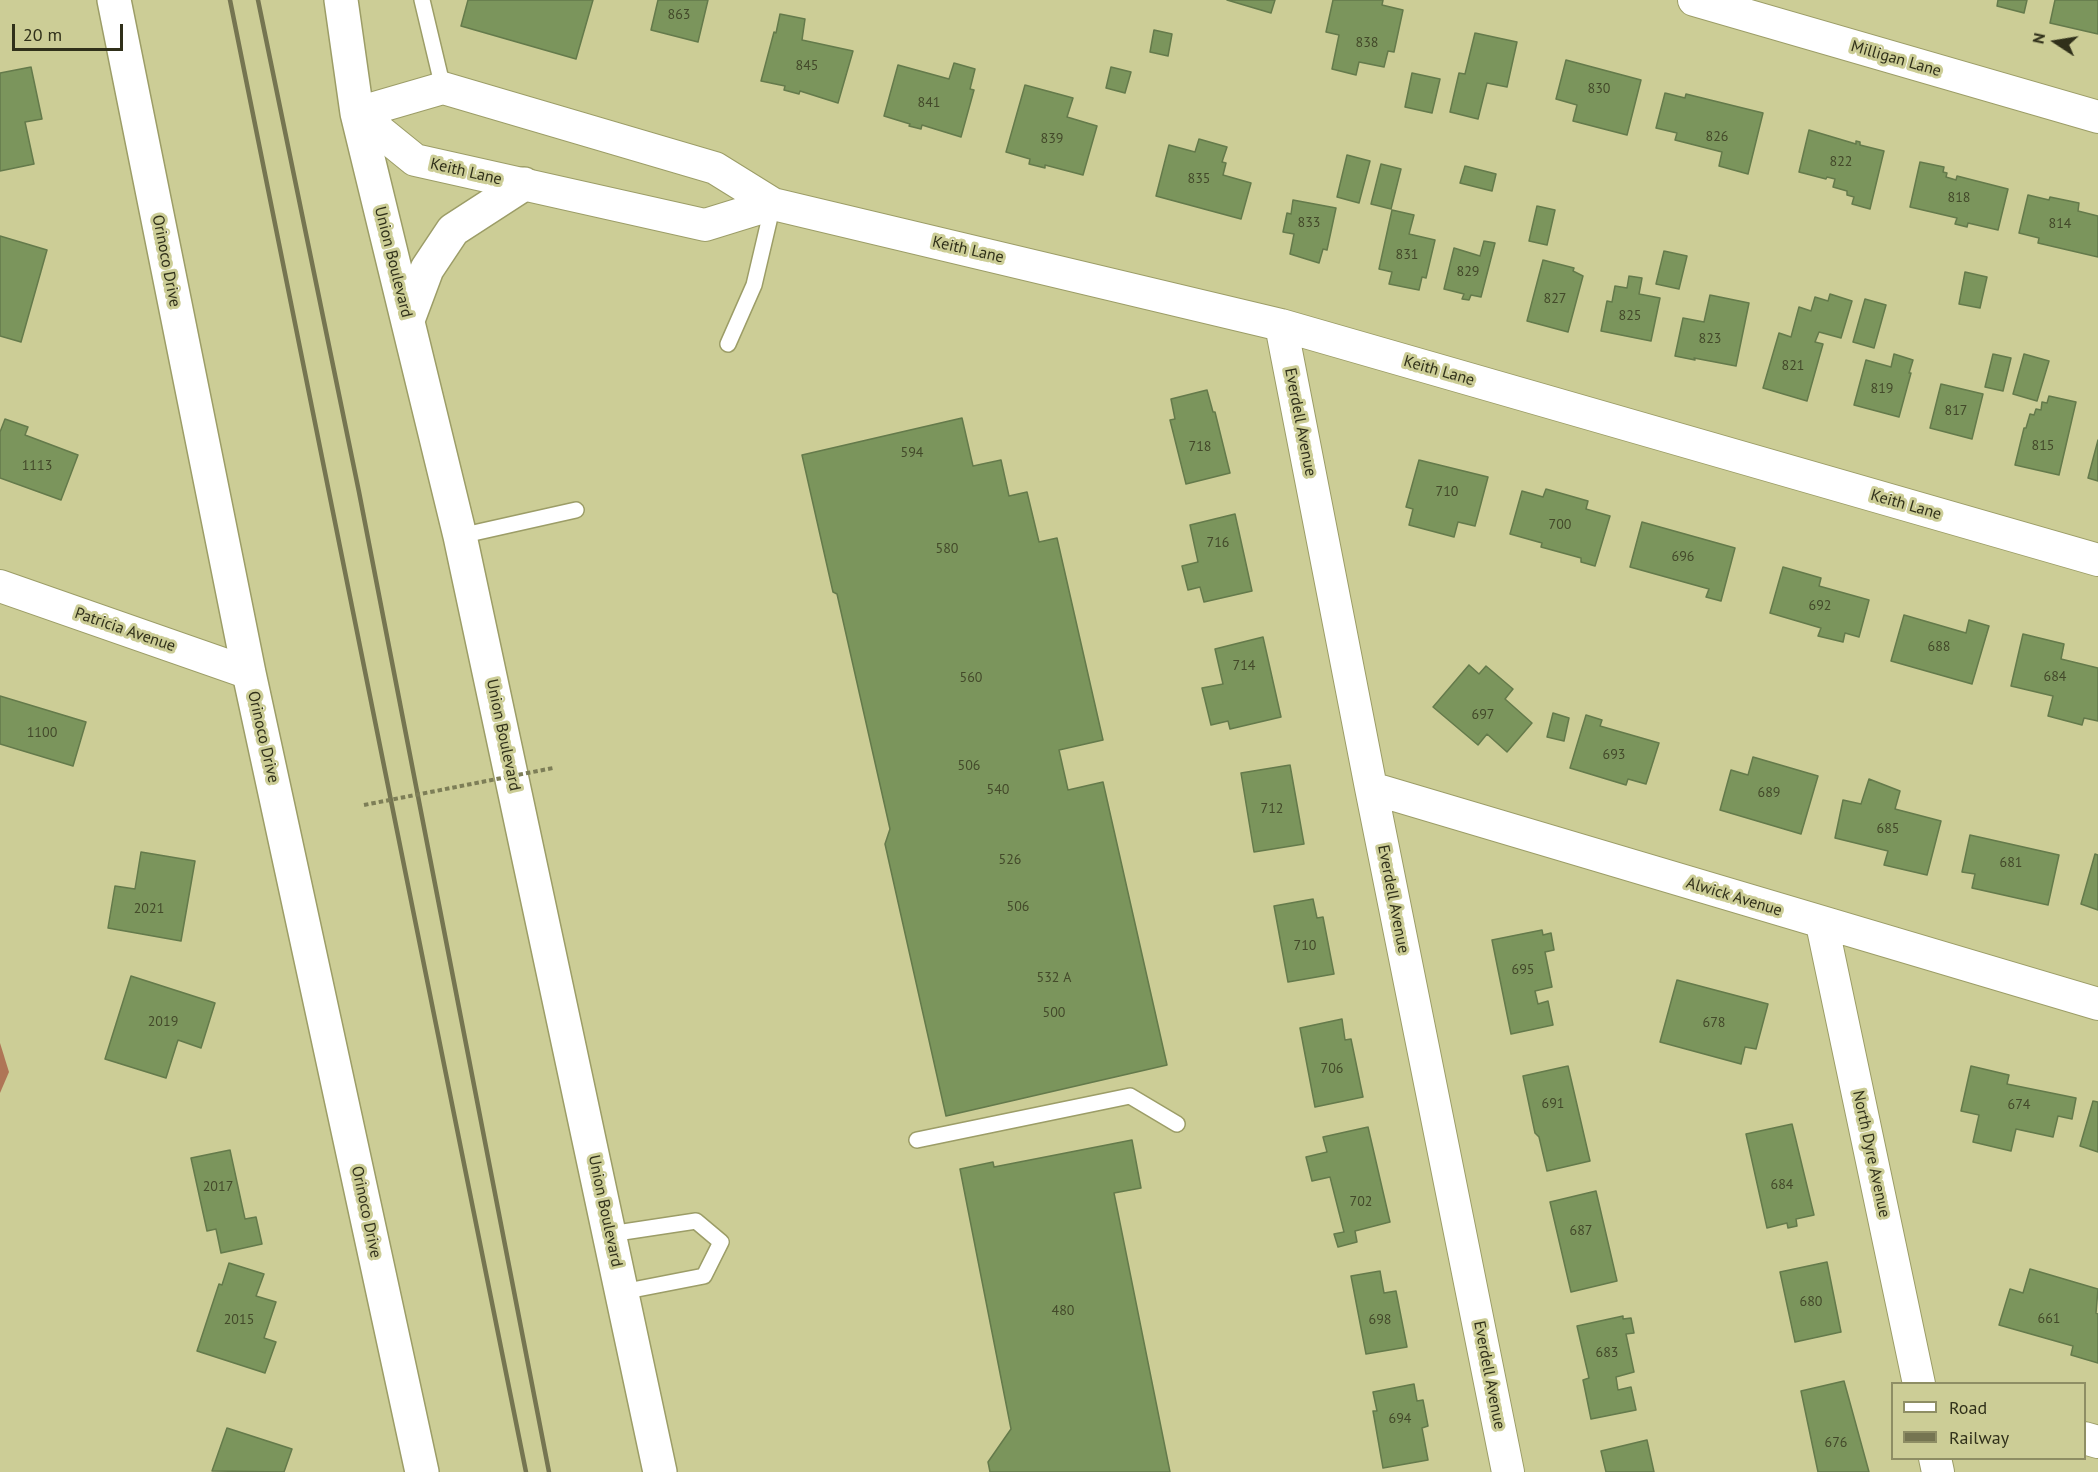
<!DOCTYPE html>
<style>
body{margin:0}
#map{position:relative;width:2098px;height:1472px;overflow:hidden;background:#cccd96;font-family:"PT Sans",sans-serif}
canvas{display:block}
.legend{position:absolute;left:1891px;top:1382px;width:195px;height:78px;box-sizing:border-box;background:#cccd96;border:2px solid #8e8e64;margin:0;padding:8px 10px;list-style:none;font-size:18px;color:#30301a}
.legend li{display:flex;align-items:center;gap:12px;height:30px}
.legend b{width:30px;border:2px solid #8e8e64}
.north{position:absolute;left:2026px;top:12px;width:60px;height:60px;-webkit-text-stroke:4px #cccd96;paint-order:stroke;rotate:282deg;font-size:16px;font-weight:700;line-height:24px;text-align:center;color:#30301a}
.north::after{content:'';display:block;margin:auto;width:21px;height:27px;background:#30301a;clip-path:polygon(50% 0,100% 100%,50% 72%,0 100%)}
.scale{position:absolute;left:12px;top:24px;width:111px;height:27px;box-sizing:border-box;border:3px solid #30301a;border-top:0;padding-left:8px;font-size:18px;line-height:21px;white-space:nowrap;color:#30301a;-webkit-text-stroke:4px #cccd96;paint-order:stroke}
</style>
<div id="map">
<canvas width="2098" height="1472"></canvas>
<ul class="legend">
<li><b style="height:8px;background:#fff"></b>Road</li>
<li><b style="height:8px;background:#757551"></b>Railway</li>
</ul>
<div class="north">N</div>
<div class="scale">20 m</div>
</div>
<script>
const c = document.querySelector('canvas').getContext('2d');
c.lineJoin = 'round';
function paint(path, color) {
  c.fillStyle = color;
  c.fill(path, 'evenodd');
}
function poly(rows) {
  const path = new Path2D();
  for (const r of rows) {
    path.moveTo(r[0], r[1]);
    for (let i = 2; i < r.length; i += 2) path.lineTo(r[i], r[i + 1]);
  }
  return path;
}
function stroke(path, color, width, dash) {
  c.strokeStyle = color;
  c.lineWidth = width;
  c.lineCap = dash ? 'butt' : 'round';
  c.setLineDash(dash || []);
  c.stroke(path);
}
function drawText(font, color, halo, rows, align = 'center') {
  c.font = font + ' "PT Sans",sans-serif';
  c.lineWidth = 6;
  c.setLineDash([]);
  c.textBaseline = 'middle';
  c.strokeStyle = halo;
  c.fillStyle = color;
  for (const [text, x, y, turn = 0] of rows) {
    c.save();
    c.translate(x, y);
    c.rotate((+turn || 0) * Math.PI / 180);
    c.textAlign = isNaN(turn) ? turn : align;
    if (halo) c.strokeText(text, 0, 0);
    c.fillText(text, 0, 0);
    c.restore();
  }
}
const forest = poly([
 [0,1043,9,1072,0,1093]
]);
const building = poly([
 [468,0,593,0,576,59,461,26,468,0],
 [658,0,708,0,698,42,651,30,658,0],
 [1227,0,1275,0,1271,13,1227,0],
 [1333,0,1383,0,1382,5,1403,10,1394,52,1388,51,1384,67,1359,62,1356,75,1332,69,1339,35,1326,32,1333,0],
 [1998,0,2027,0,2024,13,1997,6,1998,0],
 [2055,0,2098,0,2098,34,2050,23,2055,0],
 [780,14,805,19,802,40,853,51,838,103,800,91,799,94,784,90,785,86,761,81,774,32,776,33,780,14],
 [1154,30,1172,34,1168,56,1150,52,1154,30],
 [1475,33,1517,42,1507,87,1487,83,1478,119,1450,112,1459,73,1465,74,1475,33],
 [1566,60,1641,80,1627,135,1573,121,1577,105,1556,99,1566,60],
 [954,63,975,69,970,89,974,90,961,137,922,125,921,129,909,126,910,124,884,116,898,65,949,79,954,63],
 [31,67,42,119,25,122,34,164,0,171,0,73,31,67],
 [1111,67,1131,72,1125,93,1106,88,1111,67],
 [1412,73,1440,79,1432,113,1405,107,1412,73],
 [1025,85,1073,98,1067,117,1097,126,1083,175,1045,165,1045,168,1029,164,1030,159,1006,152,1025,85],
 [1665,93,1685,98,1686,94,1763,113,1748,174,1719,166,1722,152,1675,140,1677,133,1656,128,1665,93],
 [1809,130,1856,144,1856,141,1860,142,1860,145,1884,151,1870,209,1852,204,1854,197,1847,195,1847,191,1833,187,1835,179,1827,177,1826,179,1799,172,1809,130],
 [1199,139,1227,147,1222,162,1226,163,1223,175,1251,183,1241,219,1156,196,1169,145,1195,152,1199,139],
 [1347,155,1370,161,1359,203,1337,197,1347,155],
 [1920,162,1944,167,1943,172,1947,173,1946,177,1956,180,1957,176,2008,189,1998,230,1968,223,1967,227,1955,224,1957,218,1910,207,1920,162],
 [1381,164,1401,169,1391,209,1371,204,1381,164],
 [1465,166,1496,174,1492,191,1460,183,1465,166],
 [2028,195,2049,200,2050,197,2079,203,2078,211,2098,216,2098,257,2038,243,2039,238,2019,233,2028,195],
 [1293,200,1336,208,1327,250,1323,249,1319,263,1290,254,1294,234,1283,232,1287,213,1291,214,1293,200],
 [1537,206,1555,210,1547,245,1529,241,1537,206],
 [1392,210,1414,215,1409,234,1435,240,1426,278,1422,277,1419,290,1389,284,1392,272,1379,269,1392,210],
 [0,236,47,250,21,342,0,336,0,236],
 [1484,241,1495,243,1481,297,1471,295,1469,300,1462,299,1464,294,1444,289,1454,248,1480,256,1484,241],
 [1664,251,1687,256,1679,289,1656,284,1664,251],
 [1543,260,1574,268,1573,271,1583,276,1568,332,1527,321,1543,260],
 [1965,272,1987,277,1980,308,1959,304,1965,272],
 [1629,276,1642,278,1639,294,1660,298,1651,341,1601,331,1607,301,1612,302,1615,286,1627,288,1629,276],
 [1830,294,1852,301,1841,338,1819,332,1815,342,1823,344,1807,401,1763,388,1779,333,1791,337,1799,307,1811,311,1815,297,1828,301,1830,294],
 [1710,295,1749,303,1736,366,1694,358,1695,360,1675,356,1683,318,1704,322,1710,295],
 [1865,299,1886,305,1874,348,1853,342,1865,299],
 [1894,354,1913,360,1909,373,1911,373,1899,417,1854,405,1866,360,1891,367,1894,354],
 [1993,354,2011,358,2003,391,1985,387,1993,354],
 [2024,354,2049,361,2037,401,2013,394,2024,354],
 [1941,384,1983,394,1972,439,1930,428,1941,384],
 [1207,390,1213,412,1215,412,1230,473,1186,484,1170,420,1175,419,1171,399,1207,390],
 [2049,396,2076,402,2059,475,2015,465,2024,428,2026,428,2030,414,2034,415,2036,409,2041,410,2042,402,2047,403,2049,396],
 [962,418,973,466,1001,460,1009,496,1027,492,1039,542,1057,538,1103,740,1059,750,1068,790,1103,782,1167,1065,946,1116,885,844,890,829,837,594,833,592,802,455,962,418],
 [5,419,28,427,25,435,78,455,61,500,0,478,0,432,5,419],
 [2098,440,2098,481,2088,478,2098,440],
 [1419,460,1488,477,1475,526,1458,522,1454,537,1409,525,1413,509,1406,507,1419,460],
 [1546,489,1588,501,1586,509,1610,516,1595,566,1581,562,1581,558,1541,547,1542,543,1510,534,1522,491,1543,497,1546,489],
 [1235,514,1252,591,1204,602,1200,587,1188,590,1182,566,1198,562,1190,525,1235,514],
 [1642,522,1735,548,1721,601,1706,597,1709,589,1630,567,1642,522],
 [1783,567,1821,578,1819,586,1869,600,1859,637,1845,633,1843,642,1818,636,1821,628,1770,613,1783,567],
 [1904,615,1966,633,1969,620,1989,626,1972,684,1891,661,1904,615],
 [2023,634,2064,644,2061,659,2098,668,2098,721,2084,718,2082,725,2048,716,2053,696,2011,686,2023,634],
 [1263,637,1281,717,1230,729,1228,721,1211,725,1202,688,1223,684,1215,649,1263,637],
 [1469,665,1479,674,1486,666,1513,689,1505,699,1532,723,1507,752,1487,734,1478,745,1433,707,1469,665],
 [0,696,86,722,73,766,0,744,0,696],
 [1553,713,1569,718,1564,741,1547,737,1553,713],
 [1586,715,1602,720,1600,726,1659,743,1646,784,1628,779,1626,785,1570,768,1586,715],
 [1753,757,1818,776,1801,834,1720,810,1731,770,1748,775,1753,757],
 [1290,765,1304,844,1254,852,1241,773,1290,765],
 [1869,779,1900,791,1895,809,1941,821,1927,875,1884,865,1888,851,1835,838,1843,800,1861,804,1869,779],
 [1970,835,2059,855,2048,905,1972,888,1975,874,1962,872,1970,835],
 [141,852,195,861,181,941,108,928,115,886,135,889,141,852],
 [2095,854,2098,855,2098,910,2081,904,2095,854],
 [1313,899,1317,918,1323,917,1334,974,1288,982,1274,906,1313,899],
 [1542,930,1543,935,1551,933,1554,950,1545,952,1552,987,1535,991,1538,1004,1548,1001,1553,1025,1511,1034,1492,940,1542,930],
 [131,976,215,1003,201,1048,178,1040,166,1078,105,1059,131,976],
 [1677,980,1768,1004,1756,1049,1745,1047,1741,1064,1660,1042,1677,980],
 [1342,1019,1345,1040,1351,1039,1363,1097,1315,1107,1300,1028,1342,1019],
 [1568,1066,1590,1161,1547,1171,1539,1137,1535,1133,1523,1076,1568,1066],
 [1971,1066,2009,1075,2007,1084,2076,1098,2072,1119,2058,1116,2053,1137,2016,1129,2011,1151,1973,1142,1979,1115,1961,1111,1971,1066],
 [2093,1101,2098,1102,2098,1152,2080,1146,2093,1101],
 [1792,1124,1814,1215,1796,1219,1797,1226,1788,1228,1787,1223,1767,1228,1746,1134,1792,1124],
 [1368,1127,1390,1222,1355,1231,1357,1242,1338,1247,1334,1234,1344,1232,1330,1177,1312,1181,1306,1157,1327,1152,1323,1137,1368,1127],
 [1132,1140,1141,1188,1114,1193,1170,1472,990,1472,988,1462,1011,1429,960,1169,993,1162,994,1167,1132,1140],
 [230,1150,245,1219,256,1217,262,1244,221,1253,216,1229,207,1231,191,1158,230,1150],
 [1596,1191,1617,1281,1571,1292,1550,1202,1596,1191],
 [1827,1262,1841,1332,1795,1342,1780,1272,1827,1262],
 [229,1263,264,1274,256,1296,276,1302,264,1338,276,1342,265,1373,197,1351,219,1284,222,1285,229,1263],
 [2030,1269,2098,1289,2096,1313,2098,1314,2098,1363,2071,1355,2073,1346,1999,1325,2010,1289,2023,1293,2030,1269],
 [1380,1271,1384,1293,1396,1291,1407,1347,1366,1354,1351,1276,1380,1271],
 [1623,1316,1623,1319,1631,1318,1634,1333,1626,1334,1634,1372,1616,1377,1618,1390,1631,1387,1636,1410,1591,1419,1583,1380,1589,1378,1577,1326,1623,1316],
 [1844,1381,1869,1472,1818,1472,1801,1391,1844,1381],
 [1414,1384,1417,1401,1423,1400,1428,1426,1422,1428,1428,1460,1383,1468,1373,1411,1377,1411,1373,1392,1414,1384],
 [227,1428,292,1449,284,1472,212,1471,227,1428],
 [1647,1440,1654,1472,1606,1472,1601,1451,1647,1440]
]);
const lane = poly([
 [422,0,443,88],
 [728,344,754,285,773,204],
 [460,536,576,510],
 [917,1140,1130,1096,1177,1124],
 [610,1234,696,1221,721,1242,704,1276,622,1292]
]);
const street = poly([
 [1694,0,2098,117],
 [357,113,443,88,715,168,773,204,1281,325,2098,560],
 [357,113,415,160,705,225,773,204],
 [1281,325,1371,788,1508,1472],
 [0,586,249,673],
 [1371,788,2098,1004],
 [1822,924,1919,1384],
 [2084,1438,2098,1442],
 [1935,1458,1938,1472]
]);
const secondary = poly([
 [114,0,249,673,422,1472],
 [341,0,357,113,460,536,660,1472],
 [408,320,427,269,453,230,524,184]
]);
const rail = poly([
 [230,0,526,1472],
 [258,0,359,492,549,1472]
]);
const pathBridge = poly([
 [364,805,553,768]
]);
const numberNames = [
 ["863",679,15],
 ["838",1367,43],
 ["845",807,66],
 ["830",1599,89],
 ["841",929,103],
 ["826",1717,137],
 ["839",1052,139],
 ["822",1841,162],
 ["835",1199,179],
 ["818",1959,198],
 ["833",1309,223],
 ["814",2060,224],
 ["831",1407,255],
 ["829",1468,272],
 ["827",1555,299],
 ["825",1630,316],
 ["823",1710,339],
 ["821",1793,366],
 ["819",1882,389],
 ["817",1956,411],
 ["815",2043,446],
 ["718",1200,447],
 ["594",912,453],
 ["1113",37,466],
 ["710",1447,492],
 ["700",1560,525],
 ["716",1218,543],
 ["580",947,549],
 ["696",1683,557],
 ["692",1820,606],
 ["688",1939,647],
 ["714",1244,666],
 ["684",2055,677],
 ["560",971,678],
 ["697",1483,715],
 ["1100",42,733],
 ["693",1614,755],
 ["506",969,766],
 ["540",998,790],
 ["689",1769,793],
 ["712",1272,809],
 ["685",1888,829],
 ["526",1010,860],
 ["681",2011,863],
 ["506",1018,907],
 ["2021",149,909],
 ["710",1305,946],
 ["695",1523,970],
 ["532 A",1054,978],
 ["500",1054,1013],
 ["2019",163,1022],
 ["678",1714,1023],
 ["706",1332,1069],
 ["691",1553,1104],
 ["674",2019,1105],
 ["684",1782,1185],
 ["2017",218,1187],
 ["702",1361,1202],
 ["687",1581,1231],
 ["680",1811,1302],
 ["480",1063,1311],
 ["661",2049,1319],
 ["2015",239,1320],
 ["698",1380,1320],
 ["683",1607,1353],
 ["694",1400,1419],
 ["676",1836,1443]
];
const streetNames = [
 ["Milligan Lane",1896,59,16],
 ["Keith Lane",466,172,13],
 ["Keith Lane",968,250,13],
 ["Orinoco Drive",166,261,79],
 ["Union Boulevard",393,262,76],
 ["Keith Lane",1439,371,16],
 ["Everdell Avenue",1300,422,79],
 ["Keith Lane",1906,505,16],
 ["Patricia Avenue",125,630,19],
 ["Union Boulevard",503,735,78],
 ["Orinoco Drive",263,737,77],
 ["Alwick Avenue",1734,897,17],
 ["Everdell Avenue",1393,899,79],
 ["North Dyre Avenue",1871,1154,78],
 ["Union Boulevard",605,1211,78],
 ["Orinoco Drive",366,1212,78],
 ["Everdell Avenue",1489,1375,79]
];
paint(forest, '#af7556');
paint(building, '#7b955c');
stroke(building, '#647a4b', 1.5);
stroke(lane, '#9c9d67', 18);
stroke(street, '#9c9d67', 34);
stroke(secondary, '#9c9d67', 36);
stroke(lane, '#fff', 15);
stroke(street, '#fff', 32);
stroke(secondary, '#fff', 33);
stroke(rail, '#757551', 4.5);
stroke(pathBridge, '#7d7e57', 4, [4.5, 3]);
drawText('14px', '#43492a', null, numberNames);
drawText('16px', '#30301a', '#cccd96', streetNames);
</script>
